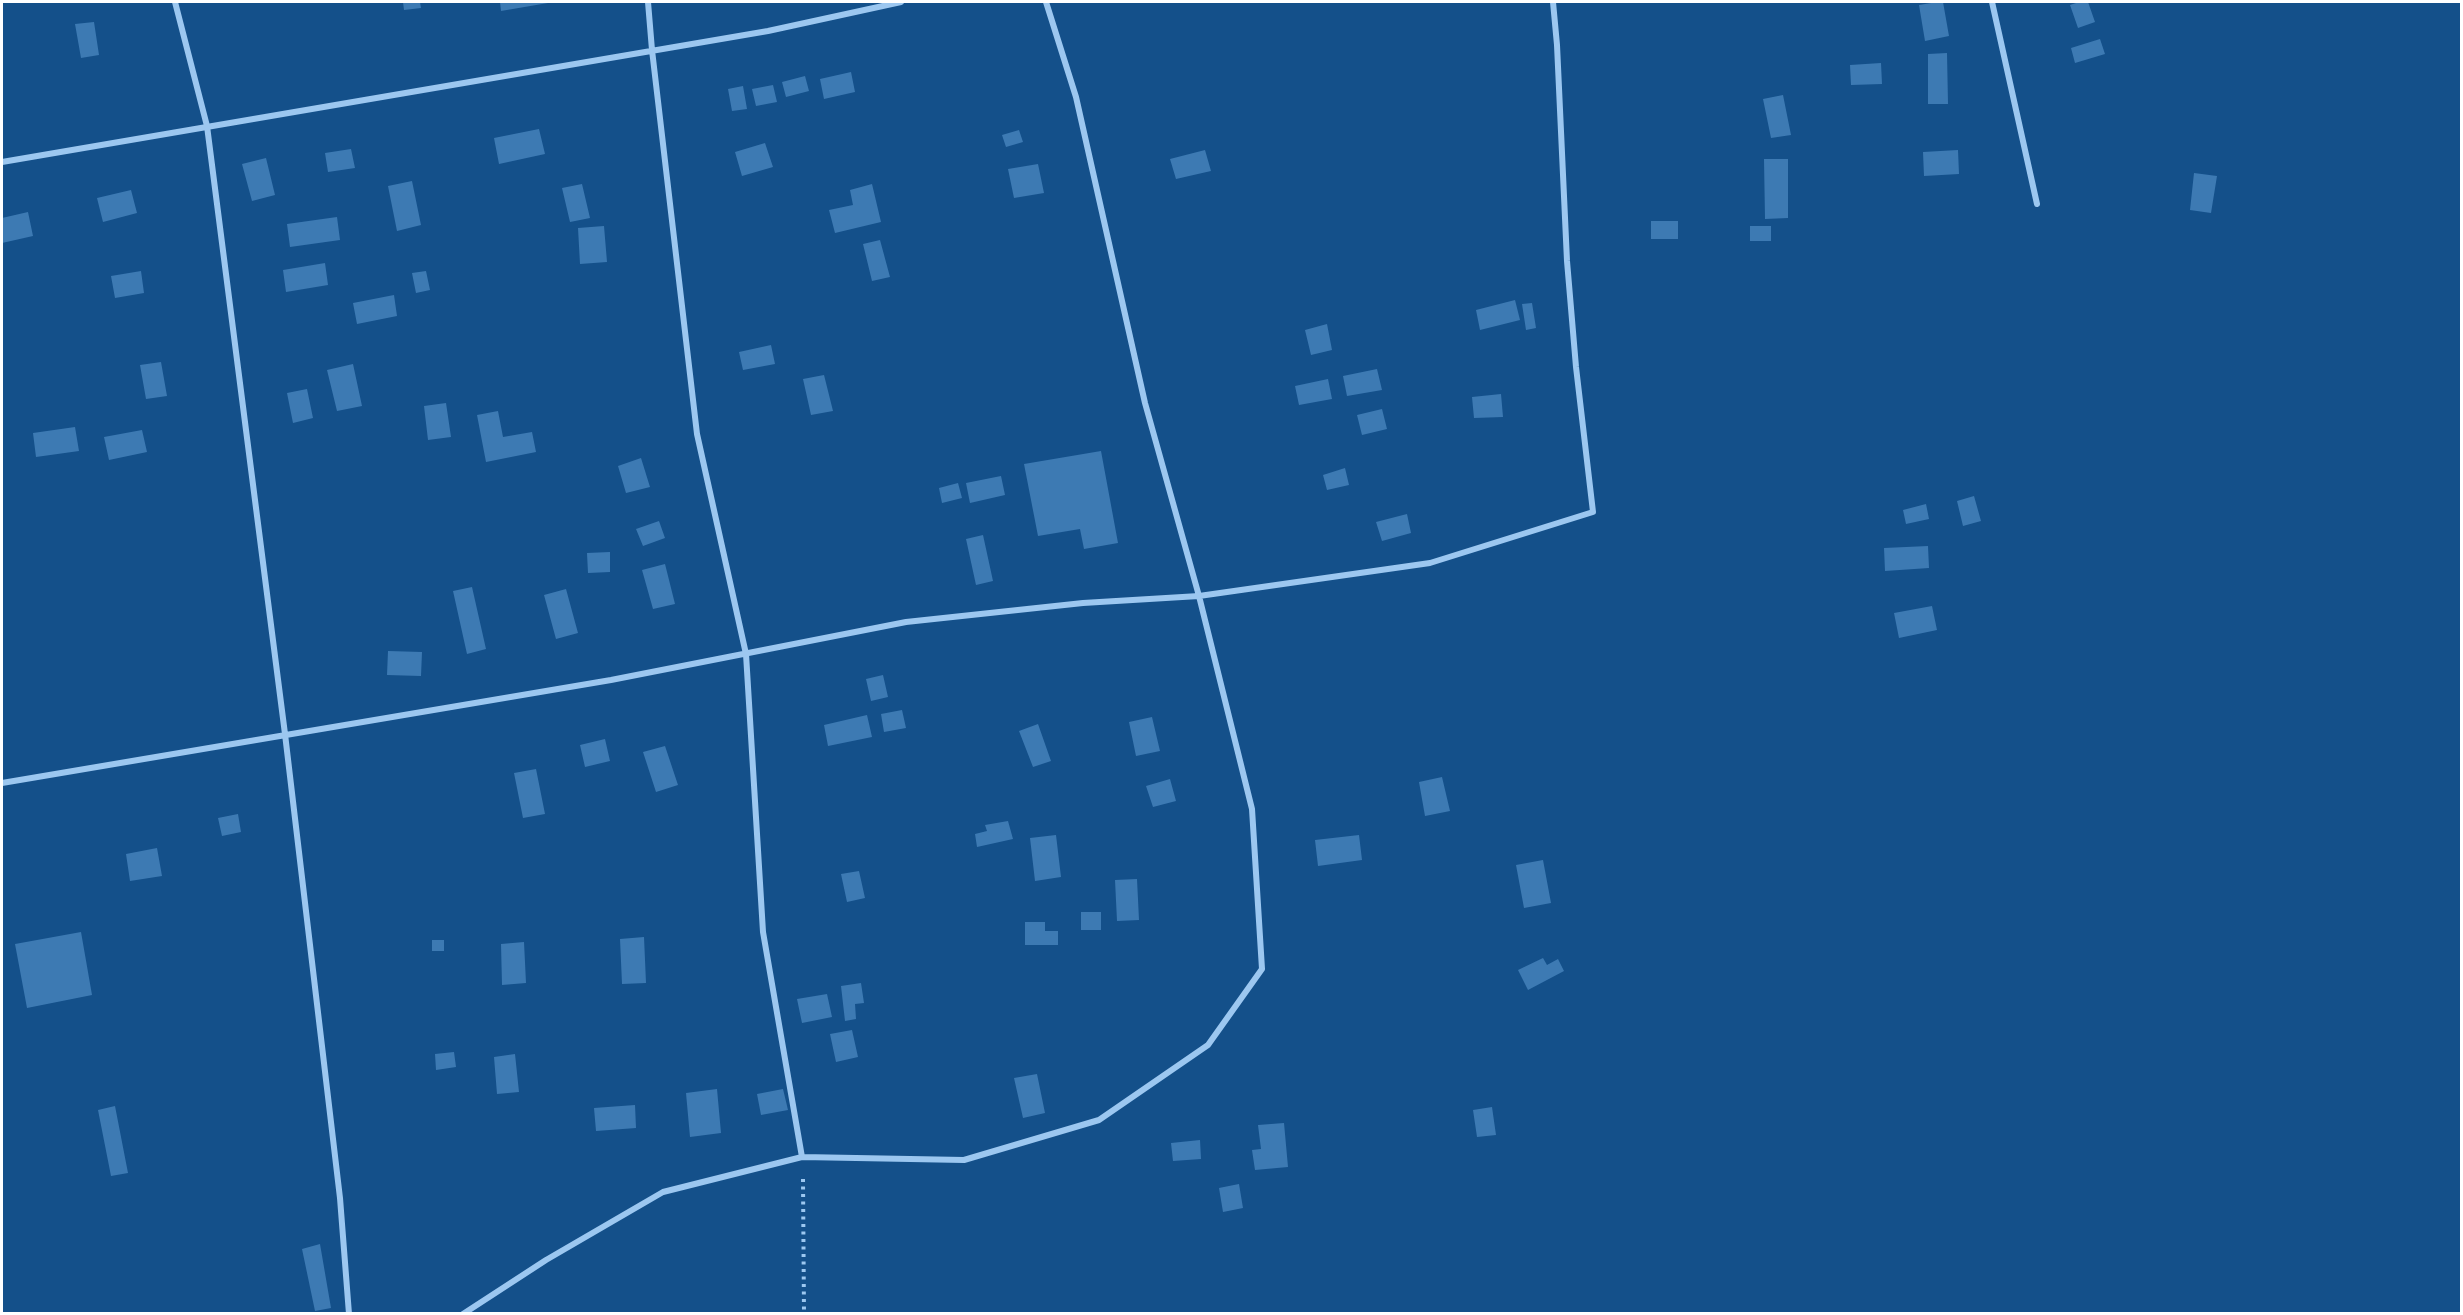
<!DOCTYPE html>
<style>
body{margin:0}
#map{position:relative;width:2463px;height:1315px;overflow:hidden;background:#14508a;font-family:Raleway,sans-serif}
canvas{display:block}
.frame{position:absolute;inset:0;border:3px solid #fff;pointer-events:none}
</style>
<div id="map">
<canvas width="2463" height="1315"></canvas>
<div class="frame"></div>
</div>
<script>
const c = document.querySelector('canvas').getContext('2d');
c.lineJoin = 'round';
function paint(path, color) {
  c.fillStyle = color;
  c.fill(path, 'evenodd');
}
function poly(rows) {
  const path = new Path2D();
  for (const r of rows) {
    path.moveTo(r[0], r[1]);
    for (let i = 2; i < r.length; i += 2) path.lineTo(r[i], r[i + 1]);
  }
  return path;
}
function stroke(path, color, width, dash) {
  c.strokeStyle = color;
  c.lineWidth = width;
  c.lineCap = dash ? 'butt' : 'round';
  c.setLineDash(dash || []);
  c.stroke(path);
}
const building = poly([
 [403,2,420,2,421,8,404,10],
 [500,2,548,2,548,3,501,11],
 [1937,2,1943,2,1949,36,1925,41,1919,5],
 [2079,2,2088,2,2095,22,2078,28,2070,5],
 [94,22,99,55,81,58,75,24],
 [2100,39,2105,54,2075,63,2071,48],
 [1947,53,1948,104,1928,104,1928,54],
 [1881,63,1882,84,1851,85,1850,65],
 [851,72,855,92,824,99,820,79],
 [805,76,809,91,786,97,782,82],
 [773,85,777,102,756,106,752,89],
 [743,86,747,109,732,111,728,89],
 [1783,95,1791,135,1771,138,1763,99],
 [539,129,545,154,499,164,494,138],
 [1019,130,1023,142,1006,147,1002,135],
 [765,143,773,167,742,176,735,152],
 [351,149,355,168,328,172,325,153],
 [1205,150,1211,171,1176,179,1170,159],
 [1958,150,1959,174,1924,176,1923,152],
 [266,158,275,195,252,201,242,164],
 [1764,159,1788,159,1788,218,1765,219],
 [1038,164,1044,193,1014,198,1008,169],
 [2194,173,2217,176,2211,213,2190,210],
 [412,181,421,225,397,231,388,186],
 [582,184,590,218,570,222,562,188],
 [872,184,881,222,835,233,829,210,853,205,850,190],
 [131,190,137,213,103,222,97,198],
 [28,212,33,236,2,243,2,218],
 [337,217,340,240,290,247,287,224],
 [1651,221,1678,221,1678,239,1651,239],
 [604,226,607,262,580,264,578,228],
 [1750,226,1771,226,1771,241,1750,241],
 [880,240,890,277,872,281,863,244],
 [325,263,328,285,286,292,283,270],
 [141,271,144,293,115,298,111,276],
 [426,271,430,290,416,293,412,273],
 [394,295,397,316,357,324,353,303],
 [1515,300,1520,320,1480,330,1476,310],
 [1532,303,1536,328,1526,330,1522,304],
 [1327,324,1332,350,1311,355,1305,330],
 [771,345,775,364,743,370,739,352],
 [161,362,167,396,146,399,140,365],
 [353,364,362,406,337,411,327,370],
 [1377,369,1382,390,1347,396,1343,376],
 [824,375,833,411,811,415,803,379],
 [1328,379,1332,399,1299,405,1295,386],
 [307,389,313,418,293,423,287,393],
 [1501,394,1503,417,1474,418,1472,397],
 [446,403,451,437,428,440,424,406],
 [1382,409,1387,429,1362,435,1357,415],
 [498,411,503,437,532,432,536,452,486,462,477,415],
 [75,427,79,451,36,457,33,433],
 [142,430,147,452,109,460,104,437],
 [1101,451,1118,543,1084,549,1080,529,1038,536,1024,464],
 [641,458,650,487,626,493,618,466],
 [1345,468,1349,485,1327,490,1323,475],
 [1001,476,1005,495,970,503,966,483],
 [958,483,962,498,942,503,939,488],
 [1974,496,1981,521,1963,526,1957,501],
 [1926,504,1929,519,1906,524,1903,510],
 [1407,514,1411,533,1382,541,1376,522],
 [659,521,665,538,643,546,636,529],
 [983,535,993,581,976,585,966,539],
 [1928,546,1929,568,1885,571,1884,548],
 [610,552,610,572,588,573,587,553],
 [665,564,675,604,653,609,642,570],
 [472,587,486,649,467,654,453,591],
 [566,589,578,633,556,639,544,595],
 [1932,606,1937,630,1899,638,1894,613],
 [388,651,422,652,421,676,387,675],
 [883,675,888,697,871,701,866,679],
 [902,710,906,728,884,732,881,714],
 [867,715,872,737,828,746,824,725],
 [1152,717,1160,751,1136,756,1129,722],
 [1038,724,1051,761,1033,767,1019,731],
 [605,739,610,761,585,767,580,745],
 [665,746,678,785,656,792,643,752],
 [536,769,545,814,523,818,514,773],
 [1442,777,1450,811,1425,816,1419,782],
 [1170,779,1176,801,1153,807,1146,786],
 [238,814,241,832,222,836,218,818],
 [1008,821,1013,839,977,847,975,834,987,831,985,825],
 [1056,835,1061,877,1035,881,1030,838],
 [1359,835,1362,860,1318,866,1315,840],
 [157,848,162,876,130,881,126,854],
 [1543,860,1551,903,1524,908,1516,865],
 [859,871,865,898,847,902,841,874],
 [1137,879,1139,920,1117,921,1115,880],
 [1081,912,1101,912,1101,930,1081,930],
 [1025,922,1045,922,1045,931,1058,931,1058,945,1025,945],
 [81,932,92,995,27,1008,15,944],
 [644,937,646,983,622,984,620,939],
 [432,940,444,940,444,951,432,951],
 [524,942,526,983,502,985,501,944],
 [1543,958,1547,965,1558,959,1564,971,1528,990,1518,970],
 [861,983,864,1003,855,1004,856,1019,845,1021,841,986],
 [827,994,832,1017,802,1023,797,999],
 [852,1030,858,1057,836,1062,830,1034],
 [454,1052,456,1067,436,1070,435,1054],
 [515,1054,519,1092,497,1094,494,1057],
 [1037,1074,1045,1113,1023,1118,1014,1078],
 [717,1089,721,1133,690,1137,686,1093],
 [783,1089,788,1110,761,1115,757,1094],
 [635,1105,636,1128,596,1131,594,1108],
 [115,1106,128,1173,111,1176,98,1110],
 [1492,1107,1496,1135,1477,1137,1473,1110],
 [1284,1123,1288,1167,1255,1170,1252,1150,1261,1149,1258,1125],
 [1200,1140,1201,1159,1173,1161,1171,1143],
 [1239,1184,1243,1208,1223,1212,1219,1188],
 [320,1244,331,1308,315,1311,302,1249]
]);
const path = poly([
 [803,1179,804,1314]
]);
const street = poly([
 [175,2,207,126,285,734,340,1198,349,1314],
 [1992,2,2037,204],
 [2,162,768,31,901,2],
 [2,783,611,680,906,622,1083,603,1199,596,1430,563,1593,512,1576,367,1567,261,1557,45,1553,2],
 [802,1157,964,1160,1099,1120,1208,1045,1262,969,1252,809,1199,596,1145,403,1076,97,1046,2],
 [463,1314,546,1260,663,1192,802,1157,763,932,746,654,697,434,652,50,648,2]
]);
paint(building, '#3d7ab3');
stroke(path, '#9cc7f0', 4, [3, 4.5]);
stroke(street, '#9cc7f0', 6);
</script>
